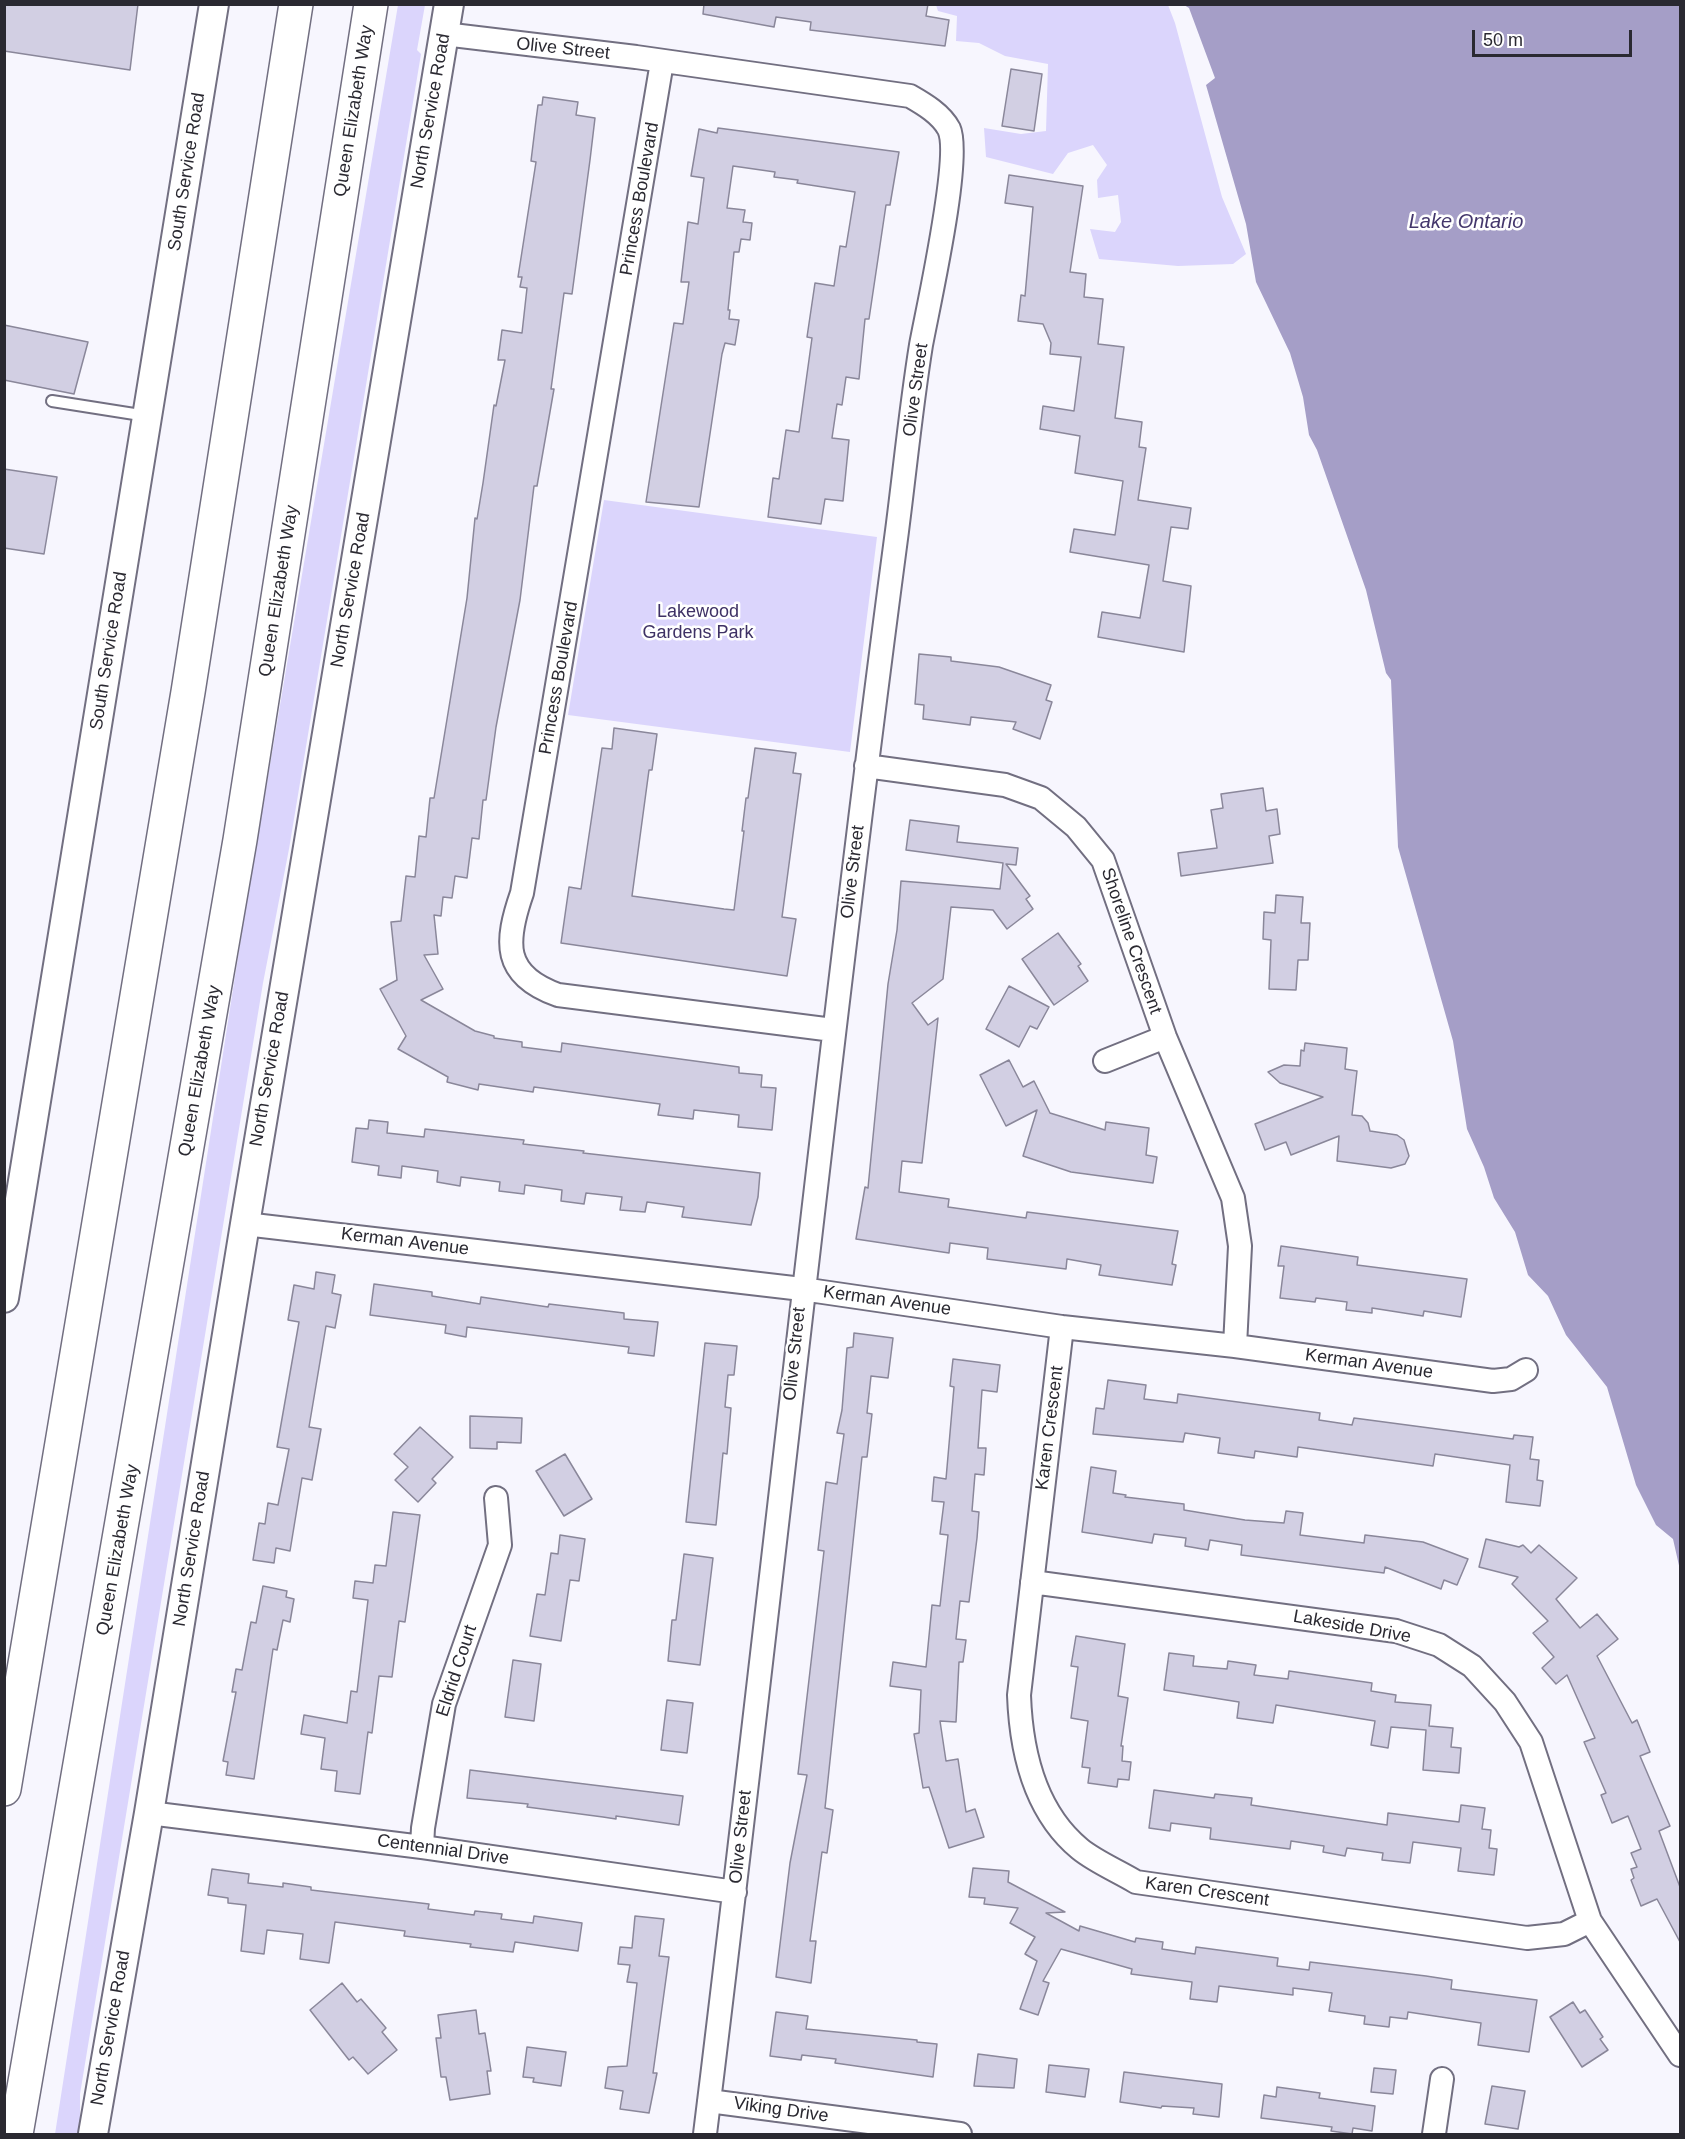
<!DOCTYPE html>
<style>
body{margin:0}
#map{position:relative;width:1685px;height:2139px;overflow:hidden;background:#f7f6fe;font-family:Helvetica,sans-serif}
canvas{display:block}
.frame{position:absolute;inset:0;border:6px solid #2a2931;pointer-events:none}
.scale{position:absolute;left:1472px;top:30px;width:160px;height:27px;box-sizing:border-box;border:3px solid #2a2931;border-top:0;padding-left:8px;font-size:18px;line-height:21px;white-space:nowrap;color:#2a2931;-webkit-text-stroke:4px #fff;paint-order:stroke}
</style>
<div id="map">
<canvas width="1685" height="2139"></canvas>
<div class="frame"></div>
<div class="scale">50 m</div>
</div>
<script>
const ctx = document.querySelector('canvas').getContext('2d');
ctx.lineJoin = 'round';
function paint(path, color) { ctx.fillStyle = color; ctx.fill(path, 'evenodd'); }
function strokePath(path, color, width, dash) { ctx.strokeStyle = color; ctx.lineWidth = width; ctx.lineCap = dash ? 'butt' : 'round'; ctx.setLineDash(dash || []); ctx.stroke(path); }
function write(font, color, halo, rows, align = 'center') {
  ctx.font = font + ' Helvetica,sans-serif'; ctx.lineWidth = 5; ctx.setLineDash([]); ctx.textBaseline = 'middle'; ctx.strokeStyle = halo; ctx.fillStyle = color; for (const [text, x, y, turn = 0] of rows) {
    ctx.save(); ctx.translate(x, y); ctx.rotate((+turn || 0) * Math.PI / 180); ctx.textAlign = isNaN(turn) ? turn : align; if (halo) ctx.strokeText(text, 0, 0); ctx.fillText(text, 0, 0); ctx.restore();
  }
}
paint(new Path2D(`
 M398 5H425L417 50 421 54 289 849 263 983 80 2094V2134H55L243 925Z
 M936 5H1168L1175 23 1222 197 1246 254 1233 264 1178 266 1099 259 1090 229 1115 232 1121 222 1118 195 1098 198 1097 180 1107 165 1093 145 1068 153 1053 174 986 157 984 128 1021 134 1046 131 1048 64 1005 56 979 43 956 41 957 16 938 11Z
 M604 500 877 537 850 752 568 715Z`), '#dbd5fc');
paint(new Path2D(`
 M1184 5H1680V1570L1673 1539 1656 1525 1636 1485 1607 1387 1566 1335 1548 1296 1528 1275 1515 1232 1494 1198 1484 1167 1467 1129 1453 1041 1398 847 1391 680 1386 673 1366 590 1317 450 1309 435 1303 397 1290 353 1256 282 1246 224 1206 85 1215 78 1189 8Z`), '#a59ec7');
const building = new Path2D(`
 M4 4H138L130 70 4 51Z
 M704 4H928L926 16 949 20 945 46 810 30 811 22 776 17 774 27 703 14Z
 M1011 69 1042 74 1034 131 1002 126Z
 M543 97 578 102 576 115 595 118 590 160 572 294 564 293 551 389H554L537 486H534L520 600 496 727 486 800H483L479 839 472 838 467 878 455 876 452 898 443 897 441 916 434 915 438 954 424 955 443 989 421 1000 475 1031 494 1036V1038L522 1042V1047L561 1052 562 1043 739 1067V1073L762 1075 761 1087 776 1088 772 1130 738 1127 739 1115 694 1110 693 1119 658 1115 660 1104 630 1100 534 1087 533 1092 479 1084 478 1090 447 1082 448 1077 398 1049 406 1036 380 989 397 980 391 922 401 921 406 876 415 877 419 836 426 837 430 798H434L467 598 475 518 477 519 483 483 494 405 496 406 505 360H498L502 330 522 333 527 288 520 287 522 277H518L536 162 531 161 536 120 538 105H542Z
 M718 128 899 152 890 205H886L869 319H865L859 379 846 377 842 405 837 404 832 438 849 440 843 501 825 499 821 524 768 517 773 478 779 479 786 430 799 432 812 338 807 337 815 283 834 286 840 246 846 247 855 192 797 183 798 180 774 177 775 172 733 166 727 208 745 210 743 222 752 223 750 240 741 239 739 252H734L728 310H730L729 319 739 320 735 345 725 343 722 354 699 507 646 502 674 323 683 324 689 282H681L688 222 698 224 704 178 691 176 699 129 717 133Z
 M1009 175 1083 186 1070 272 1086 274 1084 297 1103 299 1098 344 1124 347 1115 418 1142 422 1139 447 1146 448 1138 500 1191 508 1188 529 1171 527 1163 581 1191 586 1184 652 1098 637 1102 612 1140 618 1149 565 1070 552 1074 529 1115 535 1123 481 1075 473 1080 436 1040 429 1043 406 1074 411 1081 357 1050 354 1051 343 1043 324 1018 321 1021 295 1025 296 1033 207 1005 203Z
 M4 325 88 342 74 394 4 380Z
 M4 469 57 477 44 554 4 548Z
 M919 654 951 657V661L999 667 1051 685 1046 700 1052 702 1040 739 1013 729 1016 722 971 717 970 725 923 719 924 705 915 704Z
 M614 728 657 734 652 770H649L632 896 724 909 734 910 744 831H742L746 798H748L755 748 796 753 793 773 801 774 782 917 796 919 787 976 561 943 569 887 581 889 602 748 612 749Z
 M1263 788 1266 811 1277 809 1280 834 1269 836 1273 863 1181 876 1178 853 1217 848 1211 810 1223 808 1221 794Z
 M910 820 959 826 957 842 1018 848 1016 865 1006 864 1030 896 1026 899 1033 909 1007 929 993 910 951 907 943 979 912 1003 928 1025 938 1018 922 1163 902 1161 899 1192 949 1199 948 1207 1026 1218 1027 1212 1178 1231 1172 1264 1176 1265 1172 1285 1099 1275 1101 1265 1067 1259 1066 1269 987 1259 988 1248 950 1243 949 1253 856 1239 865 1187 868 1188 888 984 897 930 901 881 1000 889 1003 863 906 850Z
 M1276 895 1303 897 1301 923H1310L1308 960H1298L1296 990 1269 989 1271 940 1263 939 1264 912 1275 913Z
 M1058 933 1081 964 1078 966 1088 981 1054 1005 1022 959Z
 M1009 986 1049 1007 1037 1029 1030 1026 1019 1047 986 1029Z
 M1305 1043 1347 1048 1345 1069 1357 1071 1352 1115 1362 1116 1368 1123 1370 1131 1397 1135 1404 1140 1409 1156 1405 1164 1391 1168 1337 1161 1339 1136 1291 1155 1286 1142 1265 1150 1255 1124 1323 1097 1280 1083 1268 1072 1284 1065 1300 1066 1301 1050 1304 1051Z
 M1009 1060 1023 1087 1034 1081 1050 1113 1105 1130 1106 1122 1149 1128 1146 1155 1157 1157 1153 1183 1071 1172 1023 1156 1037 1110 1006 1126 980 1075Z
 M369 1120 388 1122 387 1133 424 1137 425 1129 524 1140 523 1144 584 1151 583 1153 760 1173 758 1197 751 1225 682 1217 684 1207 647 1202 645 1212 620 1210 622 1197 586 1193 584 1204 561 1201 562 1190 525 1185 524 1194 499 1191 500 1182 461 1177 460 1186 437 1182 438 1171 402 1166 401 1178 378 1175 379 1166 352 1162 356 1128 368 1129Z
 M1281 1246 1358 1257 1357 1265 1467 1279 1461 1317 1424 1311 1423 1316 1372 1308V1313L1346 1310 1347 1302 1316 1298 1315 1302 1280 1298 1284 1266H1278Z
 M316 1272 335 1275 332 1293 341 1295 335 1328 326 1326 309 1427 321 1429 312 1480 302 1478 290 1551 276 1548 274 1563 253 1560 259 1523 265 1524 268 1503 278 1505 289 1449 277 1447 299 1322 288 1320 294 1285 314 1289Z
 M374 1284 432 1292V1296L480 1304 481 1297 548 1307 549 1304 624 1313V1319L658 1322 654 1356 628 1353 629 1347 467 1327 466 1337 445 1333 446 1325 370 1315Z
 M854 1333 893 1338 888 1378 871 1376 867 1413 872 1414 867 1457H862L825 1808 833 1810 827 1853 822 1852 810 1941H816L811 1983 776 1977 790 1863 807 1775 798 1774 824 1551 818 1550 826 1482 837 1484 844 1434 837 1433 842 1410 847 1348 853 1347Z
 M705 1343 737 1346 734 1375H728L725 1407 731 1408 727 1454 723 1453 716 1525 686 1522Z
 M953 1359 1000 1365 997 1392 982 1390 978 1448H986L984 1475 975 1474 972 1511 979 1512 977 1538 969 1602 960 1601 956 1639 966 1640 963 1662H959L956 1722 940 1721 946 1761 958 1759 966 1812 975 1809 984 1837 949 1848 929 1787 923 1788 914 1734 919 1733 921 1690 890 1686 893 1662 926 1667 932 1605 940 1606 948 1535 940 1534 944 1502 932 1501 934 1477 946 1479 954 1387 950 1386Z
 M1108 1380 1146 1385 1144 1399 1177 1403 1178 1394 1320 1413 1319 1420 1352 1425 1354 1418 1513 1439 1514 1435 1533 1437 1530 1459 1539 1460 1537 1480 1543 1481 1540 1506 1506 1502 1510 1465 1435 1454 1433 1466 1298 1447 1297 1457 1255 1451 1254 1458 1218 1453 1220 1438 1185 1433 1183 1442 1093 1434 1096 1408 1104 1409Z
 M470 1416 522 1418 521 1443 497 1442V1449L470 1448Z
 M420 1427 453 1457 432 1479 436 1483 418 1502 395 1480 408 1467 394 1454Z
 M565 1454 592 1499 564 1516 536 1471Z
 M1091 1467 1116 1471 1113 1493 1126 1495 1125 1497 1184 1504V1510L1245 1520 1284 1523 1286 1511 1303 1513 1300 1535 1364 1543 1365 1535 1423 1542 1468 1559 1457 1585 1444 1580 1441 1589 1385 1567 1384 1573 1241 1555 1242 1545 1210 1540 1208 1550 1185 1546 1186 1538 1154 1534 1152 1543 1082 1532Z
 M393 1512 420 1515 405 1622 399 1621 392 1677 379 1676 372 1733 368 1732 360 1794 335 1791 337 1771 321 1769 325 1738 301 1734 304 1715 347 1723 351 1691 357 1692 368 1600 353 1598 355 1581 373 1583 375 1565 386 1566Z
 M560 1535 585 1539 579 1581 570 1580 561 1641 530 1636 537 1594 545 1595 551 1553 558 1554Z
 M1486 1539 1519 1547 1523 1545 1531 1553 1539 1545 1577 1578 1556 1599 1580 1628 1597 1614 1618 1639 1597 1656 1632 1723 1637 1720 1650 1752 1640 1756 1670 1826 1659 1831 1680 1887V1942L1657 1899 1641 1906 1631 1880 1634 1878 1631 1869 1637 1867 1631 1853 1641 1849 1628 1816 1612 1823 1601 1795 1606 1793 1584 1742 1595 1738 1567 1675 1556 1684 1542 1668 1554 1657 1533 1633 1548 1621 1512 1584 1518 1577 1479 1567Z
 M684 1554 713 1558 700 1665 668 1661 672 1620H676Z
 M263 1586 287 1591 286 1597 294 1599 290 1622 283 1620 277 1650 273 1649 254 1779 226 1775 228 1762 223 1761 236 1692H232L236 1669 242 1670 251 1622 256 1623Z
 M1076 1636 1125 1644 1118 1696 1128 1698 1121 1746H1123L1122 1761 1131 1762 1129 1780 1118 1779 1117 1787 1088 1783 1090 1768 1082 1767 1088 1721 1071 1718 1078 1667 1071 1666Z
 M1169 1653 1194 1656 1193 1666 1227 1669 1228 1661 1256 1665 1254 1675 1288 1679 1289 1671 1372 1683 1371 1691 1396 1695 1395 1702 1431 1705 1429 1726 1453 1728 1451 1747 1461 1748 1459 1773 1423 1770 1426 1730 1391 1727 1388 1748 1371 1745 1375 1721 1276 1705 1273 1723 1237 1718 1239 1702 1164 1690Z
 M513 1660 541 1664 534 1721 505 1717Z
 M667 1700 693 1703 687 1753 661 1750Z
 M470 1770 683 1796 679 1825 616 1816V1819L603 1817 527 1807 528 1804 467 1798Z
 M1154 1790 1214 1798 1215 1794 1252 1798 1251 1805 1387 1825 1388 1813 1459 1822 1461 1805 1485 1808 1482 1829 1491 1830 1489 1848 1497 1849 1494 1875 1458 1871 1461 1848 1413 1842 1410 1863 1382 1860 1383 1853 1347 1848 1345 1856 1323 1852 1324 1846 1291 1841 1290 1849 1210 1839 1211 1828 1171 1823 1170 1831 1149 1828Z
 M973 1868 1009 1871 1008 1882 1065 1912 1046 1913 1079 1931 1080 1926 1135 1942 1136 1938 1163 1942 1162 1949 1195 1954 1196 1947 1278 1958 1277 1966 1309 1970 1310 1962 1426 1976 1452 1980 1451 1989 1537 2000 1529 2052 1478 2045 1481 2023 1408 2012 1407 2019 1390 2017 1389 2027 1364 2024 1365 2016 1329 2011 1332 1993 1293 1988V1995L1219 1986 1217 2002 1190 1999 1192 1982 1131 1974 1132 1969 1061 1949 1043 1981 1049 1983 1038 2015 1020 2009 1037 1961 1025 1954 1035 1937 1010 1923 1018 1908 984 1904 985 1898 969 1897Z
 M212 1869 249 1874 248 1883 283 1887V1883L311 1887V1890L429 1904 428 1909 474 1915 475 1911 502 1914 501 1919 533 1923 534 1916 582 1923 578 1951 515 1942 513 1952 470 1947 471 1944 404 1936 405 1931 335 1922 329 1963 300 1959 303 1934 267 1930 264 1954 241 1951 246 1905 228 1903V1898L208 1895Z
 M635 1916 664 1919 659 1956 669 1957 653 2073H657L649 2113 620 2109 623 2091 605 2088 608 2067 627 2066 637 1983 627 1982 630 1965 618 1964 620 1947 632 1948Z
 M342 1983 357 2002 361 1999 386 2028 382 2032 397 2050 368 2074 353 2057 349 2060 310 2010Z
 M1573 2002 1580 2013 1585 2010 1603 2037 1600 2039 1608 2050 1582 2067 1550 2017Z
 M476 2010 479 2034 485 2033 491 2071H487L490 2094 450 2100 446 2077H441L436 2038H441L438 2015Z
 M776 2012 808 2016 806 2029 917 2040V2042L937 2044 933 2077 835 2063 836 2059 802 2055 801 2060 770 2056Z
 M527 2047 566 2052 561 2086 533 2082 534 2078 523 2077Z
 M978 2054 1017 2059 1014 2088 974 2086Z
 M1049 2065 1089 2069 1085 2097 1046 2092Z
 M1374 2068 1396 2070 1393 2094 1371 2092Z
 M1124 2072 1222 2084 1219 2117 1193 2114 1194 2108 1162 2106 1161 2108 1120 2102Z
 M1492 2086 1525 2091 1518 2129 1485 2124Z
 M1277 2087 1320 2093 1319 2098 1375 2106 1372 2131 1353 2128 1352 2134 1331 2131 1332 2127 1261 2118 1264 2095 1276 2097Z`);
paint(building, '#d2cfe3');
strokePath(building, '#8a879a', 1.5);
const service = new Path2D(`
 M52 401 147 416`);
const minor = new Path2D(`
 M444 34 636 57 910 96C924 104 941 114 949 129 962 157 928 307 921 345 911 407 905 469 897 531 826 1065 771 1600 705 2134
 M662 62 522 893C505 942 502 975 558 995L833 1030
 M866 766 1005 785 1041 798 1076 827 1103 860 1165 1037 1233 1198 1240 1246 1235 1346
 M1105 1061 1165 1037
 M245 1224 802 1289 1062 1327 1235 1346 1493 1381 1511 1379 1526 1370
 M1062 1327 1019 1695C1021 1751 1034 1811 1080 1849 1096 1862 1118 1871 1136 1882L1527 1938 1564 1934 1590 1921
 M1032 1582 1396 1631 1439 1645 1472 1666 1505 1702 1531 1742 1590 1921 1680 2055
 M149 1813 422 1847 735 1892
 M422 1847 423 1828 444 1704 500 1545 496 1498
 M709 2101 960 2134
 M1434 2134 1442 2079`);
const tertiary = new Path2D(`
 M4 1298 214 4
 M93 2134 149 1813 245 1224 449 4`);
const motorway = new Path2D(`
 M4 1789 188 692 296 4
 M16 2134 240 840 371 4`);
strokePath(service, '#726f81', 14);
strokePath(minor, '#726f81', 26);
strokePath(tertiary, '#726f81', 32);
strokePath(motorway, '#726f81', 36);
strokePath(service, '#fff', 10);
strokePath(minor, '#fff', 22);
strokePath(tertiary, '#fff', 28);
strokePath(motorway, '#fff', 33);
write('18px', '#2a2931', '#fff', [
 ["Olive Street",563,49,6],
 ["Queen Elizabeth Way",354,111,-81],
 ["North Service Road",431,111,-80],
 ["South Service Road",187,172,-81],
 ["Princess Boulevard",640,199,-80],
 ["Olive Street",916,390,-82],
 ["North Service Road",351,590,-80],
 ["Queen Elizabeth Way",279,591,-81],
 ["South Service Road",109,651,-81],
 ["Princess Boulevard",559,678,-80],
 ["Olive Street",853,872,-83],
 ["Shoreline Crescent",1131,941,71],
 ["North Service Road",270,1069,-80],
 ["Queen Elizabeth Way",200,1071,-80],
 ["Kerman Avenue",405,1242,7],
 ["Kerman Avenue",887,1301,8],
 ["Olive Street",795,1354,-84],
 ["Kerman Avenue",1369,1364,8],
 ["Karen Crescent",1050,1428,-83],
 ["North Service Road",192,1549,-81],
 ["Queen Elizabeth Way",118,1550,-80],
 ["Lakeside Drive",1352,1627,10],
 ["Eldrid Court",457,1671,-72],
 ["Olive Street",741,1837,-84],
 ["Centennial Drive",443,1850,8],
 ["Karen Crescent",1207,1892,8],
 ["North Service Road",111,2028,-80],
 ["Viking Drive",781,2110,8]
]);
write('18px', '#3e3165', '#fff', [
 ["Lakewood",698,612],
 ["Gardens Park",698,633]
]);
write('italic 20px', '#44376c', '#fff', [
 ["Lake Ontario",1466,222]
]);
</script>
